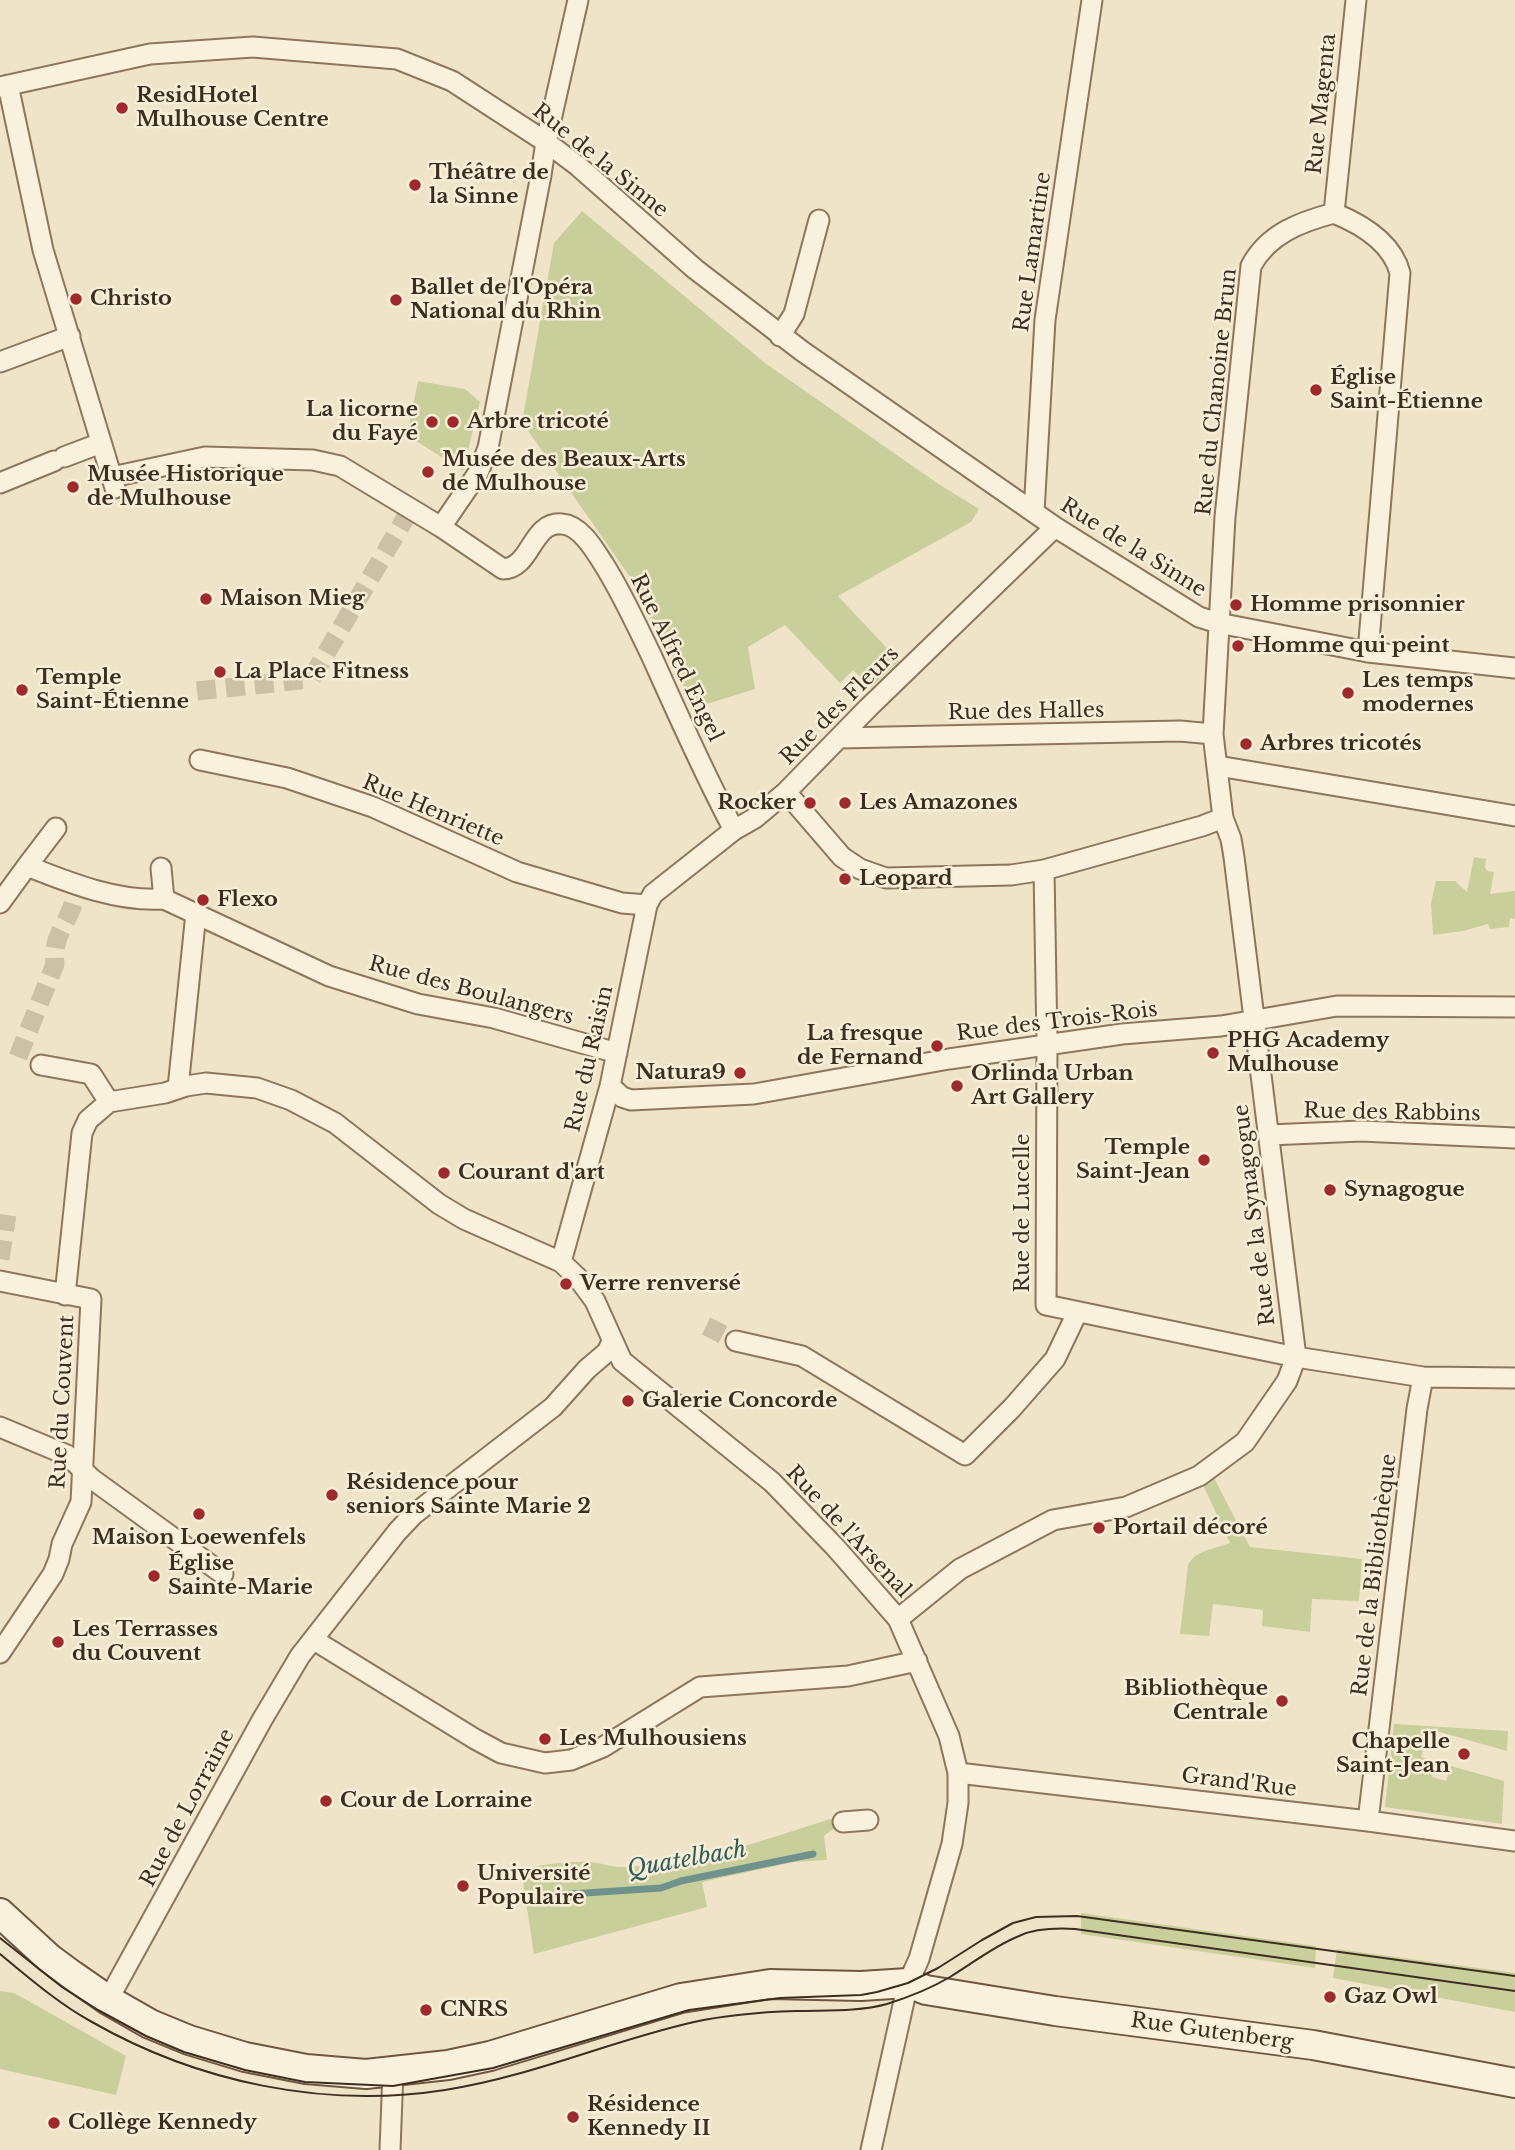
<!DOCTYPE html>
<meta charset="utf-8">
<style>
body{margin:0}
canvas{display:block;background:#f0e4c8}
</style>
<canvas width="1515" height="2150"></canvas>
<script>
const ctx = document.querySelector('canvas').getContext('2d');
ctx.lineJoin = 'round';
function paint(path, color) { ctx.fillStyle = color; ctx.fill(path, 'evenodd'); }
function strokePath(path, color, width, dash) { ctx.strokeStyle = color; ctx.lineWidth = width; ctx.lineCap = dash ? 'butt' : 'round'; ctx.setLineDash(dash || []); ctx.stroke(path); }
function write(font, color, halo, rows, align = 'center') {
  ctx.font = font + ' "Libre Baskerville",serif'; ctx.lineWidth = 5; ctx.setLineDash([]); ctx.textBaseline = 'middle'; ctx.strokeStyle = halo; ctx.fillStyle = color; for (const [text, x, y, turn = 0] of rows) {
    ctx.save(); ctx.translate(x, y); ctx.rotate((+turn || 0) * Math.PI / 180); ctx.textAlign = isNaN(turn) ? turn : align; if (halo) ctx.strokeText(text, 0, 0); ctx.fillText(text, 0, 0); ctx.restore();
  }
}
paint(new Path2D(`
 M582 211 765 363 937 483 979 509 971 522 838 596 899 661 871 687 853 670 840 683 785 625 748 647 755 689 694 708 632 580 522 422 554 243Z
 M418 381 465 389 480 402 463 471 407 435Z
 M1474 857 1486 859 1485 868 1488 871 1494 872 1490 894 1515 891V919L1510 918 1509 927 1490 929 1488 924 1463 931 1433 935 1431 903 1436 881H1455L1467 892Z
 M1214 1478 1250 1547 1362 1559 1359 1601 1312 1599 1310 1632 1262 1626 1263 1610 1213 1604 1209 1636 1180 1634 1188 1565C1195 1550 1215 1549 1230 1543L1203 1485Z
 M1394 1724 1508 1731 1507 1751 1429 1729 1421 1757 1436 1762 1432 1777 1446 1781 1451 1766 1504 1781 1502 1824 1385 1807Z
 M844 1817 843 1828 833 1829 824 1836 827 1860 794 1862 702 1882 707 1907 534 1954 521 1869C543 1865 567 1861 590 1862 602 1863 615 1868 627 1867 698 1864 764 1840 830 1819Z
 M1081 1913 1316 1946 1315 1968 1081 1934Z
 M1337 1949 1515 1973V2012L1333 1978Z
 M0 1991 14 1993 27 2000 126 2056 116 2095 0 2069Z`), '#c9cf9b');
strokePath(new Path2D(`
 M525 1897 661 1888 681 1881 813 1854`), '#6f938a', 7);
strokePath(new Path2D(`
 M197 691 311 679 406 517
 M18 1057 55 964C52 935 67 926 74 901
 M0 1259 7 1215
 M706 1326 736 1341`), '#ccc0a6', 19, [19, 10]);
const street = new Path2D(`
 M578 0 546 142 541 175 488 448 478 473 441 527 503 569C532 568 531 521 562 524 580 525 594 549 603 563 622 593 637 626 652 657 678 715 704 774 734 830
 M8 85 43 250 115 488
 M0 87 150 54 253 47 397 59 452 81 546 142 578 166 695 269 802 351 1055 527 1199 617 1218 623 1368 652 1515 668
 M1334 213C1361 224 1392 242 1400 273L1368 652
 M1334 213 1356 0
 M780 336 794 314 819 220
 M0 362 70 336
 M64 457 101 443
 M112 477 205 457 313 460 340 466 441 527
 M0 483 54 461
 M1034 512 1045 320 1092 0
 M839 738 1180 731 1213 734
 M200 760 287 778 373 807 517 872 622 903 647 905
 M1218 766 1515 816
 M786 792 842 857 860 869 886 878 1011 875 1044 870 1202 826 1223 818
 M27 866 56 828
 M161 868 164 899
 M1044 870 1047 1044 1046 1305 1296 1357 1423 1377 1515 1378
 M0 903 27 866C70 883 117 902 164 899L329 976 418 1004 494 1018 617 1053
 M41 1065 91 1074 109 1102
 M610 1086 622 1097 631 1100 754 1094 949 1059 1122 1034 1221 1026 1337 1006 1515 1007
 M178 1088 196 913
 M1269 1135 1361 1131 1515 1138
 M561 1262 610 1086 647 905 653 894 734 830 755 818 786 792 868 708 1055 527
 M0 1281 91 1299 81 1502 62 1544 59 1559 53 1574 0 1653
 M65 1295 82 1133 88 1120 109 1102 165 1093 186 1086 206 1083 257 1088 291 1100 335 1123 439 1204 464 1219 561 1262 578 1278 595 1301 622 1361 772 1482 836 1548 898 1619 949 1736 958 1773V1803L952 1844 919 1959 908 1983 871 2150
 M736 1341 802 1356 965 1455 1012 1408 1055 1359 1077 1313
 M0 1427 67 1455 92 1479 223 1574
 M898 1619 960 1569 1053 1520 1126 1507 1199 1476 1245 1442 1287 1381 1296 1357 1234 857 1231 839 1223 818 1213 734 1225 517 1251 266C1268 234 1300 222 1334 213
 M314 1640 475 1739 501 1753 545 1763 571 1760 603 1747 700 1687 848 1676 917 1661
 M958 1773 1368 1821 1515 1841
 M1368 1821 1417 1409 1423 1377
 M843 1822 868 1820
 M108 2000 262 1720 300 1656 397 1532 413 1515 553 1407 587 1369 607 1352 612 1342
 M390 2150 393 2071`);
const secondary = new Path2D(`
 M0 1913 49 1958 72 1975 108 2000 150 2024 189 2040 245 2057 306 2069 366 2074 448 2065 490 2056 681 1998 770 1984 861 1986 908 1983 926 1990 1055 2011 1313 2045 1515 2083`);
strokePath(street, '#8d765c', 23);
strokePath(secondary, '#6f573f', 32);
strokePath(street, '#faf1dc', 19);
strokePath(secondary, '#faf1dc', 28);
strokePath(new Path2D(`
 M0 1938 62 1987 98 2010 146 2036 184 2052 245 2070 305 2082 393 2086 493 2068 689 2010 780 1998 861 1995 877 1992 908 1983 938 1968 982 1940 1013 1923 1036 1917 1077 1916 1515 1976
 M0 1954C29 1978 59 2004 92 2022 197 2082 324 2109 445 2090 530 2077 610 2041 694 2022 726 2015 763 2012 796 2011 826 2010 858 2012 887 2004 909 1997 930 1989 950 1977 973 1963 994 1946 1019 1936 1036 1928 1057 1928 1075 1929L1515 1991`), '#3d2e20', 2);
for (const [x, y, r, color] of [
 [122,108,7,"#9e2a2b"],
 [415,185,7,"#9e2a2b"],
 [76,299,7,"#9e2a2b"],
 [396,300,7,"#9e2a2b"],
 [1316,390,7,"#9e2a2b"],
 [432,422,7,"#9e2a2b"],
 [453,422,7,"#9e2a2b"],
 [428,472,7,"#9e2a2b"],
 [73,487,7,"#9e2a2b"],
 [206,599,7,"#9e2a2b"],
 [1236,605,7,"#9e2a2b"],
 [1238,646,7,"#9e2a2b"],
 [220,672,7,"#9e2a2b"],
 [22,690,7,"#9e2a2b"],
 [1348,693,7,"#9e2a2b"],
 [1246,744,7,"#9e2a2b"],
 [810,803,7,"#9e2a2b"],
 [845,803,7,"#9e2a2b"],
 [845,879,7,"#9e2a2b"],
 [203,900,7,"#9e2a2b"],
 [937,1046,7,"#9e2a2b"],
 [1213,1053,7,"#9e2a2b"],
 [740,1073,7,"#9e2a2b"],
 [957,1086,7,"#9e2a2b"],
 [1204,1160,7,"#9e2a2b"],
 [444,1173,7,"#9e2a2b"],
 [1330,1190,7,"#9e2a2b"],
 [566,1284,7,"#9e2a2b"],
 [628,1401,7,"#9e2a2b"],
 [332,1495,7,"#9e2a2b"],
 [199,1514,7,"#9e2a2b"],
 [1099,1528,7,"#9e2a2b"],
 [154,1576,7,"#9e2a2b"],
 [58,1642,7,"#9e2a2b"],
 [1282,1701,7,"#9e2a2b"],
 [545,1739,7,"#9e2a2b"],
 [1464,1754,7,"#9e2a2b"],
 [326,1801,7,"#9e2a2b"],
 [463,1886,7,"#9e2a2b"],
 [1330,1997,7,"#9e2a2b"],
 [426,2010,7,"#9e2a2b"],
 [573,2117,7,"#9e2a2b"],
 [54,2123,7,"#9e2a2b"]
]) { const dot = new Path2D(); dot.arc(x, y, r, 0, 2 * Math.PI); ctx.fillStyle = color; ctx.fill(dot); strokePath(dot, '#f7eed8', 2.5); }
write('bold 21px', '#3d2e20', '#f7eed8', [
 ["ResidHotel",136,96],
 ["Mulhouse Centre",136,120],
 ["Théâtre de",429,173],
 ["la Sinne",429,197],
 ["Ballet de l'Opéra",410,288],
 ["National du Rhin",410,312],
 ["Christo",90,299],
 ["Église",1330,378],
 ["Saint-Étienne",1330,402],
 ["La licorne",418,410,"right"],
 ["du Fayé",418,434,"right"],
 ["Arbre tricoté",467,422],
 ["Musée des Beaux-Arts",442,460],
 ["de Mulhouse",442,484],
 ["Musée Historique",87,475],
 ["de Mulhouse",87,499],
 ["Maison Mieg",220,599],
 ["Homme prisonnier",1250,605],
 ["Homme qui peint",1252,646],
 ["La Place Fitness",234,672],
 ["Temple",36,678],
 ["Saint-Étienne",36,702],
 ["Les temps",1362,681],
 ["modernes",1362,705],
 ["Arbres tricotés",1260,744],
 ["Rocker",796,803,"right"],
 ["Les Amazones",859,803],
 ["Leopard",859,879],
 ["Flexo",217,900],
 ["La fresque",923,1034,"right"],
 ["de Fernand",923,1058,"right"],
 ["PHG Academy",1227,1041],
 ["Mulhouse",1227,1065],
 ["Natura9",726,1073,"right"],
 ["Orlinda Urban",971,1074],
 ["Art Gallery",971,1098],
 ["Temple",1190,1148,"right"],
 ["Saint-Jean",1190,1172,"right"],
 ["Courant d'art",458,1173],
 ["Synagogue",1344,1190],
 ["Verre renversé",580,1284],
 ["Galerie Concorde",642,1401],
 ["Résidence pour",346,1483],
 ["seniors Sainte Marie 2",346,1507],
 ["Portail décoré",1113,1528],
 ["Maison Loewenfels",199,1538,"center"],
 ["Église",168,1564],
 ["Sainte-Marie",168,1588],
 ["Les Terrasses",72,1630],
 ["du Couvent",72,1654],
 ["Bibliothèque",1268,1689,"right"],
 ["Centrale",1268,1713,"right"],
 ["Les Mulhousiens",559,1739],
 ["Chapelle",1450,1742,"right"],
 ["Saint-Jean",1450,1766,"right"],
 ["Cour de Lorraine",340,1801],
 ["Université",477,1874],
 ["Populaire",477,1898],
 ["Gaz Owl",1344,1997],
 ["CNRS",440,2010],
 ["Résidence",587,2105],
 ["Kennedy II",587,2129],
 ["Collège Kennedy",68,2123]
], 'left');
write('21px', '#3d2e20', '#f7eed8', [
 ["Rue Magenta",1322,104,-84],
 ["Rue de la Sinne",600,161,39],
 ["Rue Lamartine",1033,252,-82],
 ["Rue du Chanoine Brun",1217,392,-84],
 ["Rue de la Sinne",1133,548,32],
 ["Rue Alfred Engel",676,658,64],
 ["Rue des Fleurs",840,706,-45],
 ["Rue des Halles",1026,712,-1],
 ["Rue Henriette",433,811,23],
 ["Rue des Boulangers",471,991,15],
 ["Rue des Trois-Rois",1057,1022,-7],
 ["Rue du Raisin",590,1059,-77],
 ["Rue des Rabbins",1392,1113,1],
 ["Rue de Lucelle",1023,1213,-90],
 ["Rue de la Synagogue",1255,1215,-97],
 ["Rue du Couvent",63,1402,-87],
 ["Rue de l'Arsenal",848,1532,47],
 ["Rue de la Bibliothèque",1375,1575,-83],
 ["Grand'Rue",1239,1783,7],
 ["Rue de Lorraine",188,1808,-62],
 ["Rue Gutenberg",1212,2032,8]
]);
write('italic 23px', '#2f5d5a', '#f7eed8', [
 ["Quatelbach",687,1860,-10]
]);
</script>
